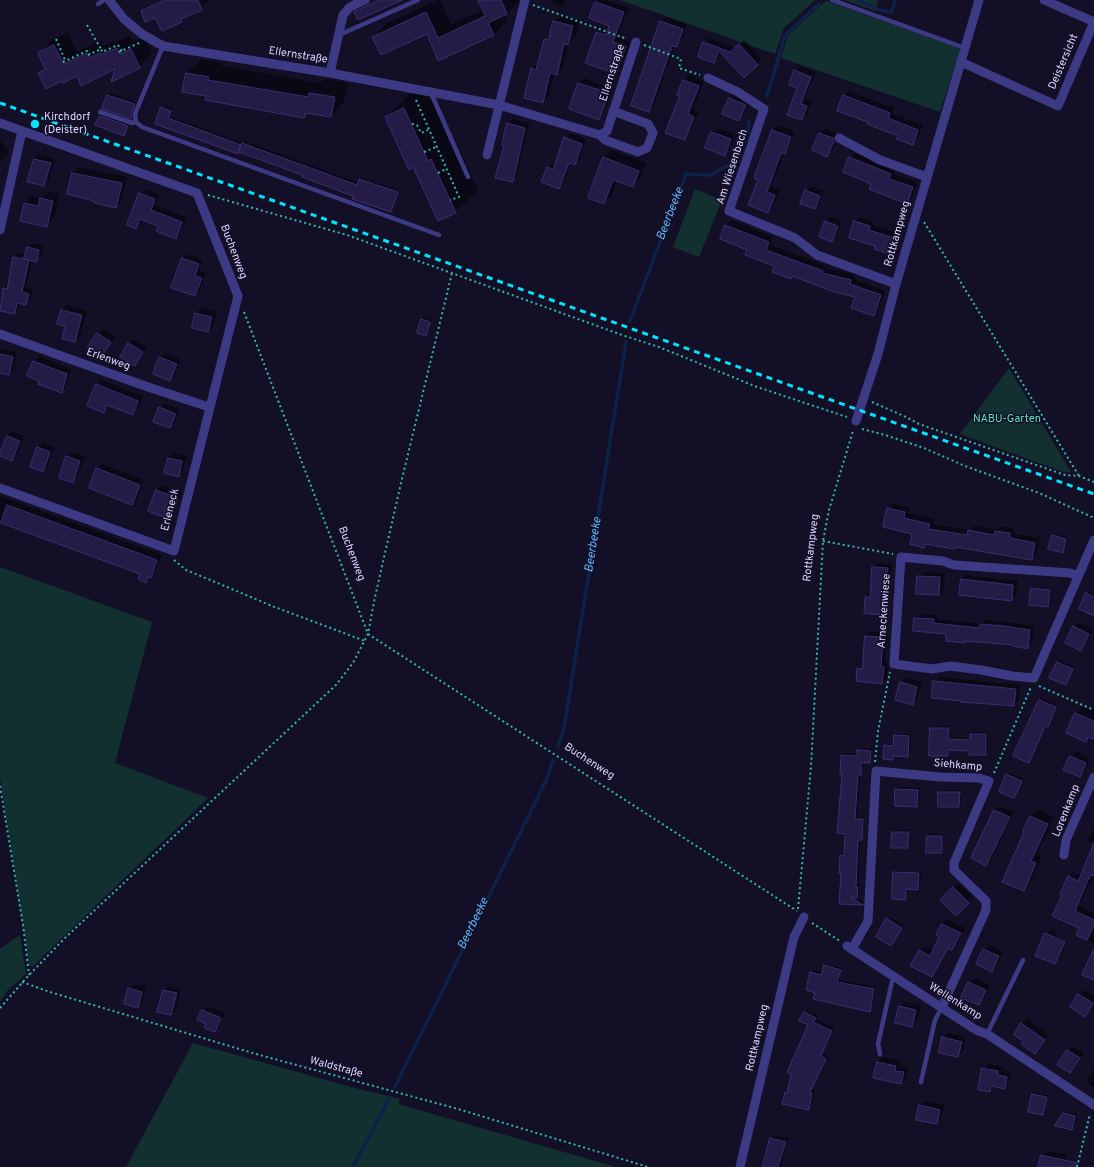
<!DOCTYPE html>
<meta charset="utf-8">
<style>
body{margin:0}
canvas{display:block;background:#130f26}
</style>
<canvas width="1094" height="1167"></canvas>
<script>
const ctx = document.querySelector('canvas').getContext('2d');
ctx.lineJoin = 'round';
function paint(path, color) { ctx.fillStyle = color; ctx.fill(path, 'evenodd'); }
function strokePath(path, color, width, dash) { ctx.strokeStyle = color; ctx.lineWidth = width; ctx.lineCap = dash ? 'butt' : 'round'; ctx.setLineDash(dash || []); ctx.stroke(path); }
function write(font, color, halo, rows, align = 'center') {
  ctx.font = font + ' Overpass,sans-serif'; ctx.lineWidth = 3; ctx.setLineDash([]); ctx.textBaseline = 'middle'; ctx.strokeStyle = halo; ctx.fillStyle = color; for (const [text, x, y, turn = 0] of rows) {
    ctx.save(); ctx.translate(x, y); ctx.rotate((+turn || 0) * Math.PI / 180); ctx.textAlign = isNaN(turn) ? turn : align; if (halo) ctx.strokeText(text, 0, 0); ctx.fillText(text, 0, 0); ctx.restore();
  }
}
paint(new Path2D(`
 M620 0H815L784 28 775 54Z
 M845 0H878L875 11Z
 M826 1 957 47 960 50 940 112 781 58 788 35Z
 M695 189 722 200 699 257 673 247Z
 M1009 368 1071 472H1063L960 434Z
 M0 567 152 622 115 763 208 798 33 966H29L0 778Z
 M20 935 26 974 7 991 0 1002V949Z
 M193 1043 351 1087 400 1099 398 1104 616 1167H126Z`), '#12302f');
paint(new Path2D(`
 M162 0H212L204 3 205 6 203 8 199 1 197 2 201 9H202L185 17 182 21 156 16 142 11 146 8Z
 M438 0H440L451 25 483 10 479 0H520L507 14 504 15 507 21 493 35 439 59 427 33 373 37 387 23Z
 M549 0H567L562 6Z
 M599 0H607L629 8 617 37 630 42 621 68 616 73 597 33 602 28 609 30 610 25 596 3Z
 M561 15 580 20 575 37 569 43 563 67 556 74 554 73 549 95 542 102 532 68 539 62 545 40 551 34 554 22Z
 M666 17 687 24 681 41 677 46 675 45 654 106 649 111 661 22Z
 M68 32 77 52 100 41 103 46 113 41 114 43 130 35 133 42 144 36 152 53 139 67H117L77 75 63 80 39 73 45 67 39 53 52 40Z
 M709 38 736 48 744 40 762 59 744 76 721 52 719 57 714 62 704 43Z
 M201 59 222 63V66L320 83 324 79 348 83 344 102 331 116 309 112 304 116 184 91 187 73Z
 M800 66 816 72 805 99 812 101 807 114 802 119 795 71Z
 M689 75 704 81 693 110 699 112 689 134 685 139 681 95 679 94 684 80Z
 M584 78 613 89 604 114 599 119 570 109 579 83Z
 M427 86 451 139 454 137 478 190 455 212 414 166 386 117 409 95Z
 M848 91 894 108 892 114 923 125 917 139 912 144 899 135 870 121 843 96Z
 M110 93 136 102 133 115 131 117 107 96Z
 M735 93 751 100 744 115 739 120 723 114 730 98Z
 M164 105 172 108 169 116 243 143 245 141 359 183 362 178 399 190 393 209 391 211 304 175 240 151 237 153 156 123 162 108Z
 M103 114 130 124 126 133 124 135 100 116Z
 M513 119 529 123 517 176 512 181 505 145 508 124Z
 M778 125 795 132 789 148 784 153 771 187 779 190 773 207 768 212 759 179 755 178 773 130Z
 M717 128 735 134 729 150 724 154 712 133Z
 M825 129 838 134V136L832 151 827 155 820 133Z
 M570 133 586 139 579 159 574 164 571 162 564 183 559 188 547 168 552 163 556 164 565 138ZM549 167 558 170 549 169Z
 M0 140 9 153 0 161Z
 M611 150 646 163 641 178 633 186 617 180 612 195 604 203 603 158Z
 M854 153 895 169 894 174 917 182 912 198 907 202 849 158Z
 M39 154 55 159 49 180 44 185 34 159Z
 M79 167 127 177 122 201 116 207 95 200 73 173Z
 M811 186 824 191 819 203 814 208 806 191Z
 M145 189 159 194 155 205 186 217 180 233 176 238 159 225 143 219 141 223 136 228 140 194Z
 M49 191 60 193 54 218 47 226 25 203 32 196 42 198Z
 M830 217 842 221 836 236 832 241 826 222Z
 M859 217 874 222 873 225 901 234 897 249 892 254 877 245 855 222Z
 M731 220 773 237 770 245 827 266V268L855 275 854 279 885 291 878 310 873 315 856 297 793 275 791 278 775 266 749 249 721 238 726 225Z
 M32 243 43 245 41 256 36 261 32 260 26 288 33 289 31 299 26 304 20 303 19 308 15 313 0 310 4 289 9 285 14 258 19 253 26 254 27 248Z
 M187 254 203 260 199 271 206 273 200 290 195 295 183 259Z
 M66 305 87 311 80 336 75 341 67 325 62 310Z
 M201 308 217 312 213 326 208 331 196 313Z
 M424 317 431 320 428 332 425 334 422 320Z
 M103 329 115 337 102 355 98 334Z
 M133 339 147 347 139 359 134 364 129 344Z
 M0 349 17 352 14 369 9 374 0 372Z
 M165 353 181 359 175 375 170 380 160 358Z
 M39 356 71 369 66 387 62 392 40 380 28 376 34 361Z
 M101 380 143 396 137 409 132 414 109 405 104 412 96 385Z
 M164 403 180 409 175 422 170 427 159 408Z
 M12 431 24 436 17 455 12 460 7 436Z
 M43 443 54 447 47 466 43 470 38 448Z
 M72 452 85 456 77 477 72 482 60 477 67 456Z
 M174 453 187 456 183 471 178 476 165 473 169 458Z
 M102 464 144 480 137 499 132 504 97 469Z
 M162 485 182 493 179 502 174 506 170 505 168 511 163 516 149 511 157 490Z
 M0 496 162 555 155 572 146 581 141 573 0 522Z
 M893 504 909 508 908 513 934 519 933 524 970 530 974 526 997 530 1001 526 1015 529 1014 534 1040 538 1037 554 1032 559 956 546 927 543 924 546 913 533 888 509Z
 M1055 534 1068 537 1064 550 1062 552 1052 536Z
 M878 563 892 564 887 609 882 614 866 597 871 592 873 568Z
 M923 572 945 573 944 589 939 594 918 576Z
 M966 575 1018 581 1016 595 1011 600 962 579Z
 M1034 586 1051 589 1050 604 1047 606 1032 588Z
 M1089 592 1094 594V613L1087 594Z
 M919 614 937 615V619L982 624 985 620 1008 622 1034 626 1032 643 1027 648 1014 644 967 640 965 642 915 618Z
 M1079 622 1093 629 1085 644 1081 649 1074 627Z
 M871 631 888 633 885 662H888L887 678 882 682 858 669 863 664 866 636Z
 M1060 660 1074 667 1065 684 1057 662Z
 M939 677 1020 685 1019 700 1014 705 934 682Z
 M906 678 922 682 917 699 912 704 901 682Z
 M1042 698 1058 705 1050 723 1047 726 1046 725 1030 760 1040 700Z
 M1083 706 1094 710V736L1090 737 1086 741 1068 733 1076 713Z
 M933 726H950V737L971 738V734L973 732H988V752L986 754 971 750 950 749V753L948 755 931 728Z
 M897 734H911L910 754 908 756 895 755 892 759 885 746 887 744H894V736Z
 M861 748 872 749V759L870 761H863L862 772 860 774 857 817H864L863 837 860 839 858 885H860L859 894 856 897 864 902 862 904 840 903 842 872 841 856 843 854H846L847 833 842 756 844 753 858 754V751Z
 M1076 751 1090 758 1085 771 1080 776 1065 769 1071 756Z
 M1009 773 1023 778 1014 797 1007 775Z
 M899 787 920 788 919 804 917 806 896 790Z
 M941 790H961V804L959 806 939 792Z
 M999 806 1014 812 991 860 986 865 994 810Z
 M1038 810 1054 817 1037 854 1042 856 1030 883 1024 890 1031 817Z
 M1094 827V843L1088 841Z
 M895 830H910V845L908 847 893 832Z
 M930 834H943V850L941 852H927L928 836Z
 M1094 845V875L1079 906 1094 913V943L1077 935 1080 927 1063 895 1069 877 1073 872 1082 875Z
 M896 871 921 872 920 887 918 889 908 888 907 897 905 899 894 873Z
 M959 883 973 897 956 914 942 900Z
 M889 917 904 925 891 945 877 937Z
 M947 919 965 928 957 944 952 949 949 948 936 971 931 976 912 965 920 950 925 946 934 950 940 937 937 935 942 924Z
 M1051 929 1057 931 1055 936 1067 942 1060 958 1055 963 1036 955 1046 933Z
 M989 945 1003 952 997 966 992 970 984 950Z
 M827 964 842 968 839 980 876 987 871 1009 869 1011 817 992 811 973 813 970 823 973 825 966Z
 M974 978 990 985 983 999 978 1004 963 997 969 982Z
 M134 984 146 987 142 1002 137 1007 129 989Z
 M169 986 181 989 176 1009 171 1014 164 990Z
 M1084 990 1094 996V1003L1085 1015 1079 995Z
 M905 1002 921 1006 917 1021 912 1026 900 1007Z
 M207 1006 225 1013 219 1026 215 1031 207 1023 203 1011Z
 M807 1010 818 1015 816 1019 835 1028 823 1053 828 1056 812 1089 815 1090 811 1106 808 1109 785 1093 788 1090 809 1025 804 1013Z
 M1027 1019 1049 1035 1035 1052 1025 1041 1022 1024Z
 M948 1033 966 1037 963 1051 958 1056 943 1038Z
 M1073 1046 1084 1053 1075 1067 1070 1072 1068 1051Z
 M882 1057 901 1061 900 1066 908 1068 906 1078 901 1083 877 1062Z
 M988 1064 1003 1067 1002 1070 1011 1072 1009 1083 1004 1088 994 1086 990 1091 983 1069Z
 M1094 1070V1087L1086 1082Z
 M1035 1092 1048 1095 1044 1112 1042 1114 1033 1094Z
 M925 1101 944 1105 941 1118 936 1123 920 1106Z
 M1067 1112 1077 1114 1074 1126 1072 1129 1064 1114Z
 M775 1135 789 1138 781 1167H764L771 1139Z
 M1047 1151 1067 1155 1065 1167H1040L1042 1156Z`), '#0007');
strokePath(new Path2D(`
 M857 0 882 11 892 12 895 0
 M767 96 785 35 819 4
 M748 132 749 121
 M630 321 686 174 711 175 735 161 742 145
 M558 747 564 728 626 342
 M395 1087 547 778 553 760
 M353 1167 390 1097`), '#0c2248', 3.5);
const building = new Path2D(`
 M165 0H198L202 10 181 19 182 22 162 31 155 18 145 22 141 11Z
 M380 0H402L358 20 354 12Z
 M478 0H501L507 14 488 23 494 35 438 61 427 34 381 55 372 37 426 12 438 38 485 16Z
 M595 2 624 12 613 42 626 46 616 74 585 63 596 32 606 35 609 26 589 18Z
 M553 21 573 26 568 45 564 44 557 75 550 73 543 103 524 98 531 68 536 70 544 39 548 40Z
 M660 21 683 29 677 47 672 46 649 112 631 106Z
 M703 42 730 52 739 44 758 65 744 78 719 51 714 63 698 57Z
 M54 45 64 64 87 53 89 58 100 53V55L117 48 120 54 131 49 140 68 111 82 115 69 81 86 77 76 63 83 62 81 46 89 38 73 45 69 38 53Z
 M794 70 811 77 801 104 807 106 802 120 787 115 797 88 789 85Z
 M186 73 209 77 208 80 308 97 309 93 335 97 331 117 306 113 304 118 205 100 206 96 182 92Z
 M683 80 699 86 688 114 694 117 685 140 665 133 680 95H677Z
 M578 83 609 93 599 120 569 109Z
 M107 95 135 104 132 113 131 119 102 109Z
 M843 95 890 113 888 118 918 130 913 145 896 139 898 136 867 124 868 122 837 111Z
 M729 98 746 105 739 121 722 114Z
 M161 107 171 111 168 118 241 145 238 154 155 124Z
 M404 108 428 161 431 159 456 213 438 221 413 167 409 170 385 117Z
 M100 116 128 126 124 136 95 125Z
 M507 123 525 128 513 182 495 178 504 146 502 145Z
 M772 130 791 137 785 154 781 153 767 192 775 195 768 213 748 205 758 180 754 178Z
 M711 132 731 139 725 156 705 148Z
 M819 133 833 138 834 141 827 157 812 150Z
 M564 137 582 144 575 165 569 163 559 189 541 182 547 167 553 169Z
 M242 143 357 185 359 179 398 192 391 212 352 199 353 196 302 177V175L239 152Z
 M603 157 639 171 633 187 613 180 604 204 588 198Z
 M849 157 891 174 889 179 913 187 907 204 869 189 871 184 843 172Z
 M34 159 51 163 44 186 27 182Z
 M72 173 122 183 116 208 94 203V201L67 194Z
 M805 190 820 196 815 209 800 204Z
 M139 193 155 199 151 210 182 222 176 239 156 231 158 226 140 219 136 229 127 225Z
 M40 198 53 201 47 227 20 221 24 203 38 206Z
 M825 221 838 226 832 242 819 237Z
 M854 221 870 226 869 230 897 239 892 255 874 249 875 246 849 238Z
 M725 225 769 242 766 250 823 271 822 273 851 280 850 284 881 295 874 316 851 308 855 297 834 292 792 276 791 279 772 272 774 266 745 255 747 250 720 239Z
 M27 247 39 250 37 262 24 259Z
 M13 257 29 260 22 292 29 294 26 305 17 303 15 314 0 311 3 288 7 289Z
 M182 258 199 264 195 276 202 278 195 296 171 288Z
 M61 310 82 315 75 342 62 339 65 326 57 324Z
 M195 313 212 317 208 332 192 328Z
 M421 319 430 322 426 336 417 333Z
 M97 333 111 342 102 356 88 347Z
 M128 343 143 352 135 366 120 357Z
 M0 354 13 357 9 375 0 373Z
 M159 357 177 364 170 381 153 374Z
 M33 361 67 374 62 393 38 384 39 381 27 376Z
 M96 384 138 401 133 415 107 405 104 413 87 406Z
 M159 407 176 414 170 428 153 422Z
 M7 436 20 441 12 461 0 456V453Z
 M37 447 50 452 43 472 30 467Z
 M66 456 80 461 73 483 59 478Z
 M168 458 182 461 179 477 164 473Z
 M96 468 140 485 132 505 89 488Z
 M156 490 178 498 174 508 168 505 163 517 148 511Z
 M7 505 157 560 151 578 148 577 146 583 138 579 140 574 1 523Z
 M887 508 905 512 904 518 930 524 928 529 967 535 968 530 994 535 995 531 1010 533V538L1035 543 1032 560 955 547 954 549 925 544 924 548 910 544 912 534 883 527Z
 M1052 535 1066 539 1063 553 1048 549Z
 M872 567 888 568 882 615 864 613 865 597H870Z
 M917 576 940 577 939 595 916 594Z
 M961 579 1013 585 1012 601 959 595Z
 M1031 588 1050 590 1048 607 1029 605Z
 M1086 593 1094 597V616L1079 609Z
 M914 618 934 619 933 623 980 628V624L1003 626 1030 630 1028 649 1013 646V645L965 641V643L946 641V634L913 631Z
 M1073 626 1089 634 1081 651 1065 643Z
 M865 636 883 637 881 666 884 667 882 684 856 681 857 668 862 669Z
 M1057 662 1073 669 1066 685 1049 678Z
 M933 681 1016 689 1014 706 961 702V701L932 698Z
 M900 682 917 687 913 705 895 700Z
 M1039 700 1056 707 1048 727 1045 726 1029 763 1013 756Z
 M1075 713 1094 721V739L1088 737 1086 742 1066 733Z
 M930 728H949L948 739 970 740V734H986V755H969V751L948 750V756H929Z
 M894 735 909 736 908 757 893 756V760L883 759 884 745 893 746Z
 M857 750 871 751 870 763 861 762V775H858L855 819H863L862 840H858L856 887H858L857 898 851 897 863 905 839 904 841 873H839L840 855 844 856 845 834 837 833 842 774H840L841 755 857 756Z
 M1070 756 1086 763 1080 777 1063 770Z
 M1006 774 1022 781 1014 798 999 792Z
 M895 789 918 790 917 807 895 806Z
 M938 792H960L959 807H938Z
 M994 810 1010 817 986 866 971 858Z
 M1030 816 1048 824 1031 861 1036 863 1024 891 1002 882 1024 832 1023 831Z
 M892 832H909L908 848H891Z
 M927 836H942V853H926Z
 M1094 843V876L1091 875 1088 880 1075 911 1094 920V925L1087 940 1076 935 1079 928 1052 916 1062 895 1060 894 1068 876 1078 881Z
 M893 872 919 873 918 890 906 889V900L892 899Z
 M953 887 969 903 956 916 940 900Z
 M886 918 902 928 891 946 876 937Z
 M942 924 961 933 952 950 948 948 932 977 910 966 919 950 930 956 939 937 936 935Z
 M1045 933 1065 942 1055 964 1035 956Z
 M983 949 999 956 992 972 976 964Z
 M1094 949V980L1082 975Z
 M824 965 841 970 837 982 874 989 870 1012 813 999 815 993 806 990 810 972 821 975Z
 M968 982 986 990 979 1005 961 998Z
 M128 988 142 992 138 1008 124 1004Z
 M163 990 177 993 171 1015 157 1012Z
 M1078 994 1093 1003 1085 1017 1070 1007Z
 M899 1006 916 1010 912 1027 895 1023Z
 M202 1010 221 1018 215 1032 204 1028 206 1024 197 1020Z
 M804 1012 816 1018 813 1022 832 1031 821 1056 826 1059 810 1092 812 1093 809 1110 782 1104 785 1092 787 1093 791 1074 787 1072 808 1025 799 1021Z
 M1021 1023 1045 1040 1035 1054 1021 1044 1023 1041 1014 1035Z
 M942 1037 962 1042 958 1057 939 1053Z
 M1067 1050 1080 1058 1070 1073 1057 1065Z
 M877 1062 896 1066 895 1071 904 1072 901 1084 873 1078Z
 M982 1068 998 1071V1075L1007 1077 1005 1089 991 1086 990 1092 978 1090Z
 M1032 1094 1047 1097 1043 1115 1028 1112Z
 M919 1105 940 1110 937 1124 916 1120Z
 M1063 1113 1075 1116 1072 1130 1055 1126Z
 M770 1138 786 1142 778 1167H763Z
 M1041 1155 1077 1163 1076 1167H1038Z`);
paint(building, '#241b47');
strokePath(building, '#3b2d73', 1);
strokePath(new Path2D(`
 M533 5 627 39
 M87 25 101 49
 M56 39 65 60
 M644 45 681 59 679 68 700 75
 M119 52 139 43
 M88 55 101 49 102 52 118 45 122 51
 M63 62 87 51 90 54
 M416 100 459 197 450 200
 M412 124 417 125 421 133 428 130
 M424 152 436 147
 M438 173 446 169
 M208 195 347 235 622 335 659 347 757 387 847 417
 M924 222 1079 476
 M244 312 368 634 797 911
 M872 402 906 417 919 424 1065 475 1079 476 1094 482
 M862 429 885 435 924 448 965 466 1039 493 1092 517 1094 520
 M823 541 893 554
 M174 560 186 570 208 579 272 606 365 641
 M1039 686 1094 710
 M875 762 878 731 890 672
 M994 773 1031 687
 M0 786 23 925 29 975
 M798 909 811 767 823 541 829 510 853 431
 M812 923 840 941
 M22 982 50 992 256 1054 458 1109 648 1167
 M0 1008 29 975 66 937 336 685 353 663 368 634 375 597 401 483 452 273
 M1077 1167 1090 1114`), '#2fb8b0', 2, [2, 3]);
strokePath(new Path2D(`
 M832 0 965 48
 M98 4 104 0
 M339 35 418 0
 M163 46 135 114 136 122 142 127 439 235
 M431 93 468 177
 M100 112 132 123 136 122
 M987 1034 1023 960
 M880 1054 878 1044 893 977
 M921 1082 935 1020 942 1007`), '#3d3a85', 4.5);
strokePath(new Path2D(`
 M109 0 124 19 142 34 163 46 330 73 499 105 600 135 607 131 636 42
 M961 62 1058 106 1094 22 1044 0
 M330 73 343 15 350 7 365 0
 M708 78 738 92 764 109 729 211 795 238 817 255 896 284
 M0 123 197 193 238 296 174 551 0 488
 M600 135 605 140 638 152 647 148 653 133 648 124 613 111
 M839 138 880 160 927 177
 M487 155 525 0
 M0 230 22 131
 M0 334 148 387 209 407
 M856 421 878 354 896 284 979 0
 M1078 576 1070 573 954 565 943 561 901 557 894 664 932 669 950 666 981 670 1012 676 1034 678 1094 540
 M1064 855 1066 840 1094 777
 M847 946 976 1030 987 1034 1094 1105
 M852 949 868 921 876 771 940 777 979 778 989 781 954 863V870L986 901V910L942 1007
 M740 1167 794 937 804 917`), '#3d3a85', 9);
strokePath(new Path2D(`
 M0 103 1094 494`), '#00e5ff', 3, [6, 5]);
for (const [x, y, r, color] of [
 [35,124,5,"#00e5ff"]
]) { const dot = new Path2D(); dot.arc(x, y, r, 0, 2 * Math.PI); ctx.fillStyle = color; ctx.fill(dot); strokePath(dot, '#130f26', 1.5); }
write('11px', '#d9d4ff', '#130f26', [
 ["Ellernstraße",298,56,9],
 ["Deistersicht",1064,62,-67],
 ["Ellernstraße",613,73,-72],
 ["Am Wiesenbach",733,167,-72],
 ["Rottkampweg",898,234,-74],
 ["Buchenweg",233,252,69],
 ["Erlenweg",108,360,20],
 ["Erleneck",171,510,-76],
 ["Rottkampweg",812,548,-83],
 ["Buchenweg",351,554,69],
 ["Arneckenwiese",885,611,-86],
 ["Buchenweg",589,762,33],
 ["Siehkamp",958,766,5],
 ["Lorenkamp",1067,811,-68],
 ["Wellenkamp",955,1002,32],
 ["Rottkampweg",758,1038,-77],
 ["Waldstraße",336,1068,15]
]);
write('11px', '#d9d4ff', '#130f26', [
 ["Kirchdorf",44,118],
 ["(Deister)",44,131]
], 'left');
write('11px', '#5fe0c0', '#130f26', [
 ["NABU-Garten",1007,420]
]);
write('italic 12px', '#62b6ff', '#130f26', [
 ["Beerbeeke",671,214,-69],
 ["Beerbeeke",594,545,-81],
 ["Beerbeeke",474,924,-64]
]);
</script>
